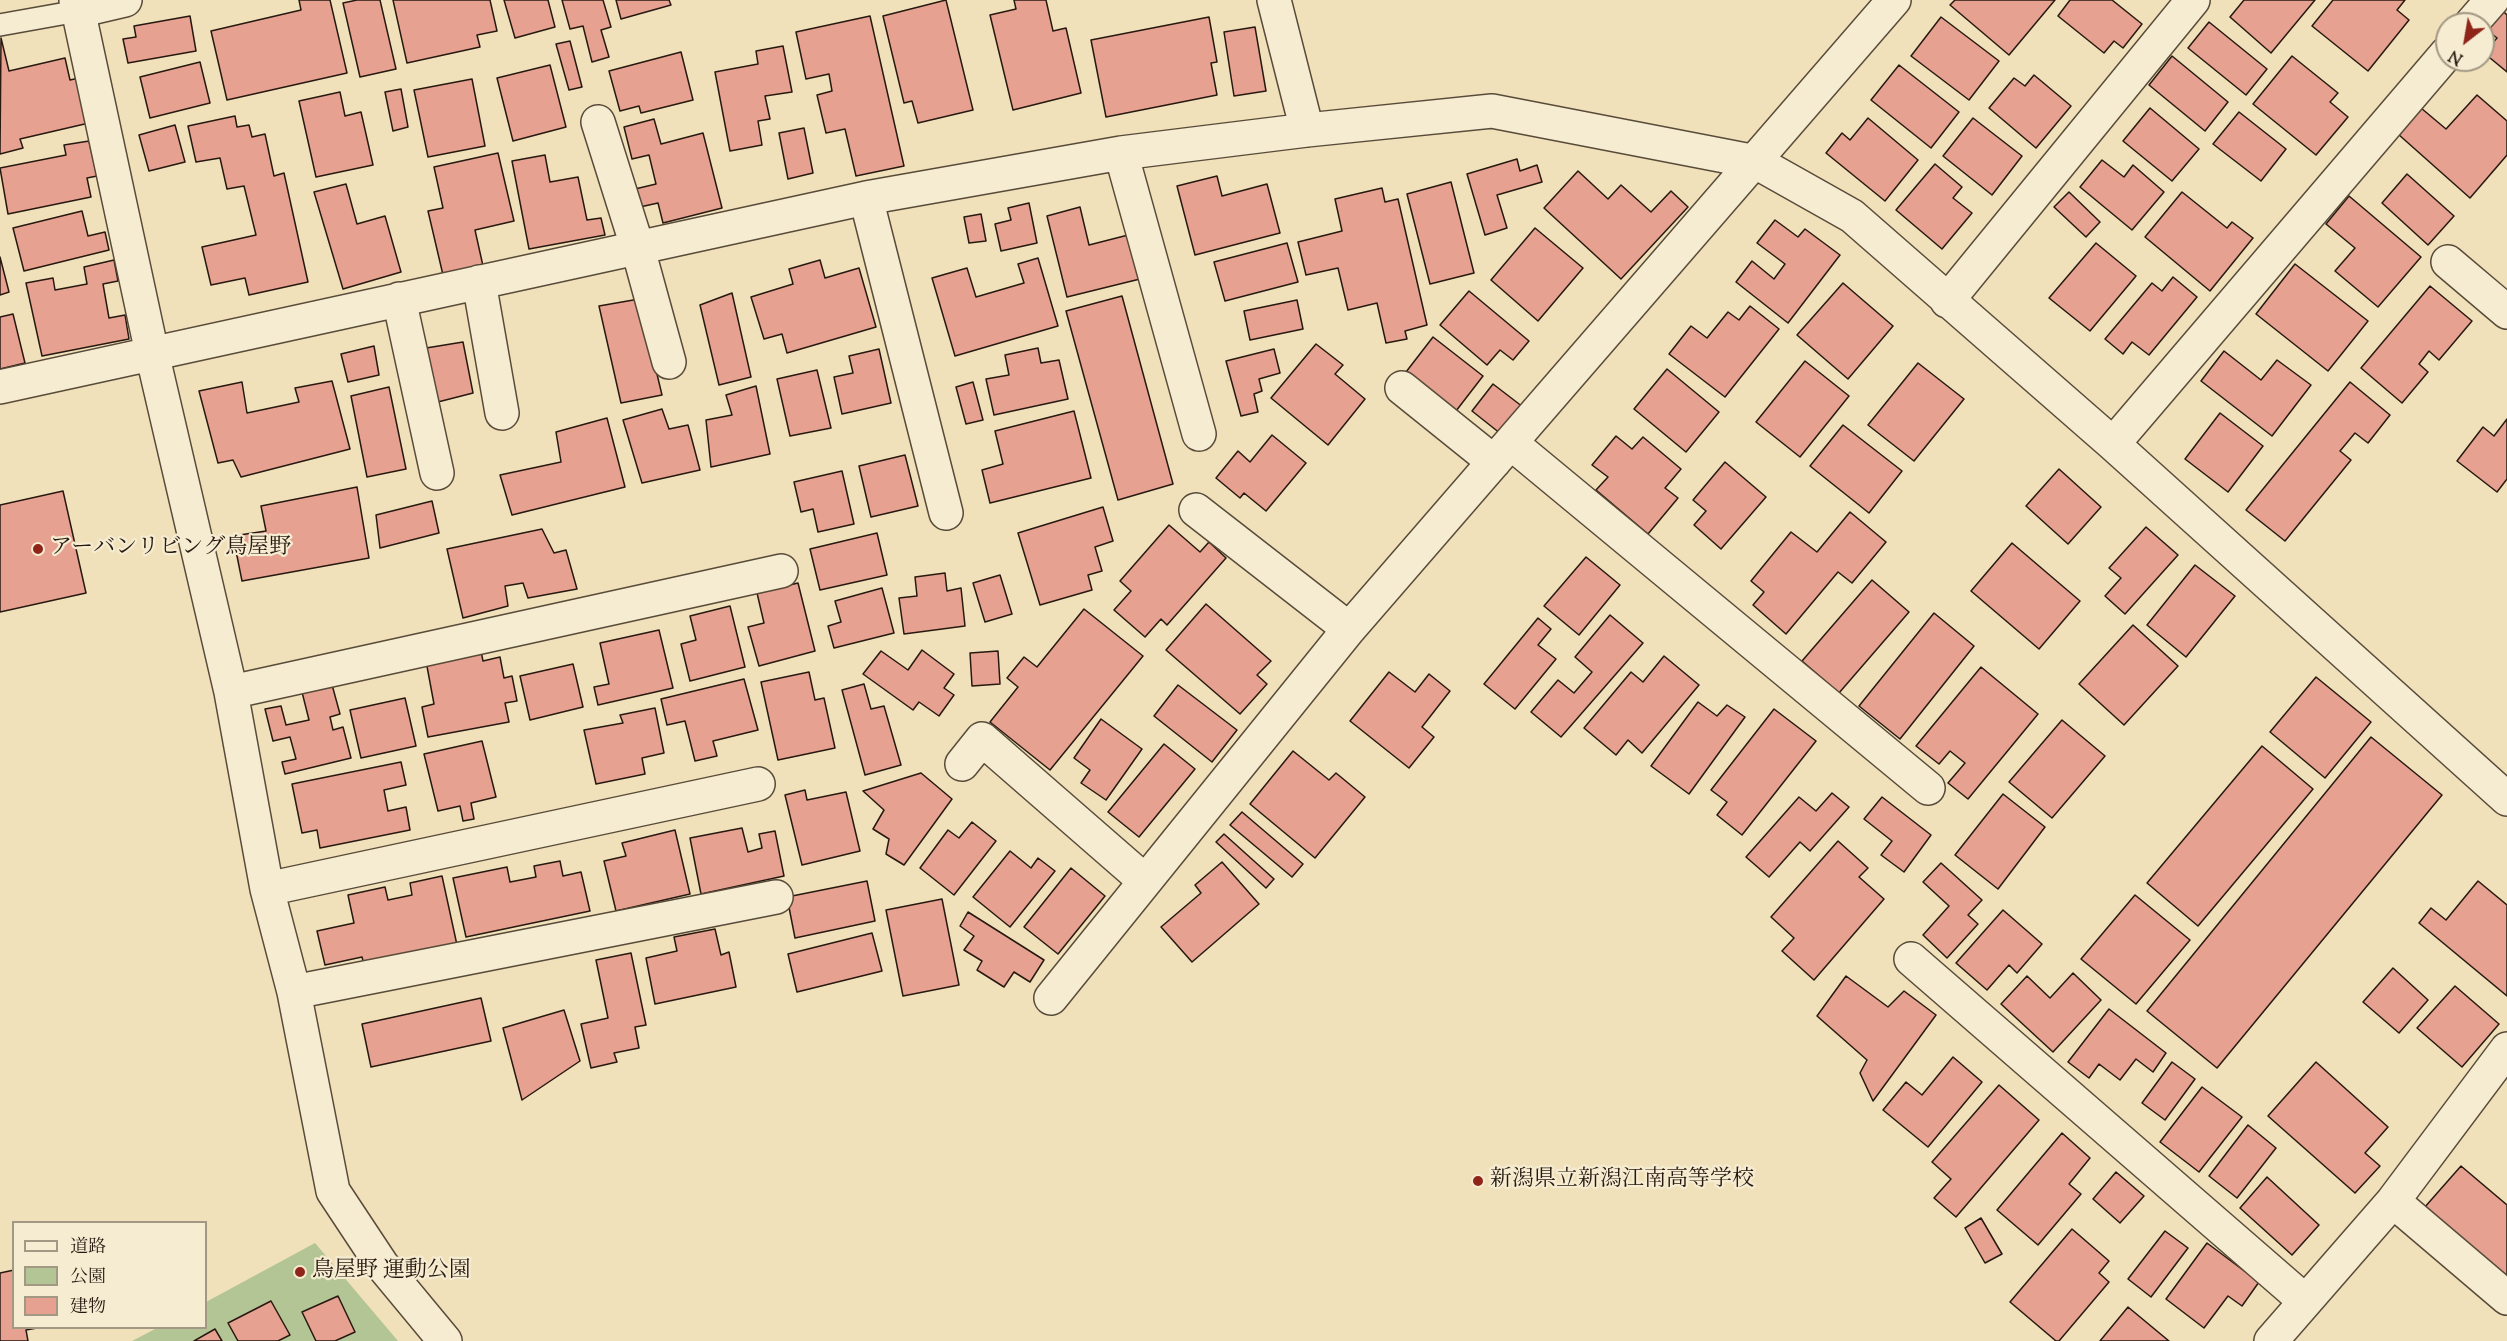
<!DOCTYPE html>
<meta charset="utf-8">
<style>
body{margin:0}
#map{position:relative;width:2507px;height:1341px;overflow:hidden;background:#f0e1ba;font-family:"Sorts Mill Goudy","Noto Serif JP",serif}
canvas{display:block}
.legend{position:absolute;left:12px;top:1221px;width:195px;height:108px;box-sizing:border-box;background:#f5ecd2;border:2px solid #a39884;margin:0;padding:8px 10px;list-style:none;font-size:18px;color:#271910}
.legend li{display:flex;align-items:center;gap:12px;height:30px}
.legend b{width:30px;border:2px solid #a39884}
.north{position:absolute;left:2435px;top:12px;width:60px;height:60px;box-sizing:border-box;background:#f5ecd2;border:2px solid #a39884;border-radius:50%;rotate:211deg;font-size:16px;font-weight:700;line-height:24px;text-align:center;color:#271910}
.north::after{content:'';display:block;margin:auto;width:21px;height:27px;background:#8f2418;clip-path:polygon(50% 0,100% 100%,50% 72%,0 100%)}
</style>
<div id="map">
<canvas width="2507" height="1341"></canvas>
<ul class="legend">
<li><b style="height:8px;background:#f5ecd2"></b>道路</li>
<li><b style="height:16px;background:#b3c495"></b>公園</li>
<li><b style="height:16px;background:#e6a190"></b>建物</li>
</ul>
<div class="north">N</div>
</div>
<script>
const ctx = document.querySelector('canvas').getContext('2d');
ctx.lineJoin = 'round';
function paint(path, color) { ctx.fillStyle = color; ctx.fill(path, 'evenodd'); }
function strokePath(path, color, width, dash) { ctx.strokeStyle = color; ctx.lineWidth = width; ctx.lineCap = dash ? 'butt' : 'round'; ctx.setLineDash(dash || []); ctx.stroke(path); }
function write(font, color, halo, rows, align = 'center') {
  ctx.font = font + ' "Sorts Mill Goudy","Noto Serif JP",serif'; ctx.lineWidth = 4.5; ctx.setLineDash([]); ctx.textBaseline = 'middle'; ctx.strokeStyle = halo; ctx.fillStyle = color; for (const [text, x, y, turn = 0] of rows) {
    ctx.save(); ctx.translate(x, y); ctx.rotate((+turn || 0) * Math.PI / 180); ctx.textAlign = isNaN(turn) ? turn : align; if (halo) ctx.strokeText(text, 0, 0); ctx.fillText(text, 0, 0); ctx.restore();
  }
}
paint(new Path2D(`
 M315 1243 398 1341H132L157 1328H206V1302Z`), '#b3c495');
const building = new Path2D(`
 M299 0H330L347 73 227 100 211 31 301 10Z
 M357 0H380L396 69 360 77 343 3Z
 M393 0H490L497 31 477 35 480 47 407 63Z
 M504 0H548L555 27 515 38Z
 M562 0H603L611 27 601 30 609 57 592 62 583 26 570 29Z
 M616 0H669L671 5 621 19Z
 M946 0 973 110 918 123 912 101 904 103 883 16Z
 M1014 0H1046L1053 31 1066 28 1081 93 1013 110 990 15 1016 9Z
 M1955 0H2055L2009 55 1950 5Z
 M2070 0H2112L2142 24 2123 48 2114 41 2104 53 2058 16Z
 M2244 0H2315L2271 53 2230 17Z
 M2333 0H2405L2397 10 2409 20 2368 71 2312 26Z
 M2502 10 2507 15V72L2484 53 2497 38 2486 29Z
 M190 16 196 51 128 63 123 39 136 37 134 26Z
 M870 16 904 166 856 176 845 129 826 133 817 95 832 91 829 74 806 79 796 32Z
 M1209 17 1217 62 1211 63 1217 95 1106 117 1091 40Z
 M1941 17 1999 61 1969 100 1911 56Z
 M2209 22 2267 69 2246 95 2188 48Z
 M1255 27 1266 91 1234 96 1224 32Z
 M1 38 9 71 65 58 70 80 79 78 89 123 20 139 23 148 0 154Z
 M570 41 582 87 569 90 556 44Z
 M783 46 792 92 765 96 770 119 758 121 762 145 730 151 715 72 758 64 756 51Z
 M681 52 693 100 641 113 639 106 620 111 609 71Z
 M2172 56 2228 102 2205 131 2149 85Z
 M2292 56 2338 93 2330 102 2348 117 2316 155 2253 104Z
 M200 62 210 103 150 118 140 77Z
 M550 65 566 127 513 141 497 78Z
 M1899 65 1959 112 1931 148 1871 100Z
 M2034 75 2071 106 2036 148 1989 108 2014 78 2025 86Z
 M472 79 485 146 428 157 414 90Z
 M401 89 408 127 393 131 385 92Z
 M340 92 345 116 361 112 373 165 316 177 299 101Z
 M2477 95 2507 121V155L2470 198 2398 134 2421 108 2446 129Z
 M2150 108 2199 149 2172 181 2123 141Z
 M2239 112 2286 149 2261 181 2213 144Z
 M235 116 237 127 249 125 252 137 265 134 274 176 284 173 308 282 249 295 245 278 211 285 202 247 256 235 244 186 227 189 220 158 196 162 188 126Z
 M1868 118 1918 160 1885 201 1826 153 1842 133 1850 140Z
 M1973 118 2022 156 1992 195 1943 156Z
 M654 119 661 144 703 133 722 208 663 223 658 203 640 207 635 189 656 184 649 155 632 159 624 127Z
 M175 125 185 162 149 171 139 135Z
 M804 128 813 173 788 179 779 133Z
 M89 141 97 176 87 178 91 197 8 214 0 168 66 155 64 145Z
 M498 153 514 221 475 230 483 266 443 275 428 211 443 208 434 167Z
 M545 155 550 182 578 177 587 220 601 218 605 235 529 249 512 161Z
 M1517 159 1520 171 1537 165 1542 182 1497 195 1507 228 1485 235 1467 174Z
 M2102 160 2124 177 2133 165 2164 192 2132 230 2080 187Z
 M1935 164 1962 187 1953 198 1972 213 1942 249 1896 210Z
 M1578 171 1608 199 1621 185 1651 212 1671 191 1688 207 1621 279 1544 208Z
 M2407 174 2454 216 2428 245 2382 203Z
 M1217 176 1222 196 1267 184 1280 233 1195 255 1177 186Z
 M1451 182 1474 273 1430 284 1407 194Z
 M346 184 357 224 385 216 401 272 343 289 314 192Z
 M1382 188 1385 202 1398 199 1427 325 1405 331 1407 339 1386 343 1377 303 1348 310 1338 268 1306 275 1298 242 1342 231 1335 199Z
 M2069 192 2100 222 2086 237 2054 207Z
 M2182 192 2227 228 2232 222 2253 238 2210 291 2145 237Z
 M2349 196 2421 257 2378 307 2335 271 2355 248 2326 224Z
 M1029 203 1037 243 1001 251 995 224 1011 220 1008 208Z
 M1080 207 1089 245 1132 234 1144 278 1067 297 1047 216Z
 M82 211 88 236 105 232 109 250 24 271 13 228Z
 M981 214 986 241 969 243 964 217Z
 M1775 220 1798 237 1805 229 1840 255 1788 323 1736 282 1752 261 1774 279 1785 264 1757 243Z
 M1535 228 1583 268 1538 321 1491 280Z
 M1287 243 1298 282 1225 301 1214 262Z
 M2096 243 2136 276 2090 331 2049 298Z
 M0 257 9 292 0 295Z
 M1038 258 1058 326 955 356 932 278 967 268 976 297 1024 283 1018 264Z
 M114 260 118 281 103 284 109 318 125 315 129 339 42 356 26 283 53 278 55 290 87 284 84 267Z
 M820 260 825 278 859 268 876 327 787 353 782 334 764 339 751 297 793 284 789 269Z
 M2295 264 2368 321 2328 371 2256 314Z
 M2173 277 2197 297 2149 355 2132 342 2123 354 2105 339 2152 283 2162 291Z
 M1843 283 1893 326 1848 379 1797 335Z
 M2430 286 2472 321 2439 360 2429 351 2419 364 2428 372 2402 403 2361 368Z
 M1469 291 1529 341 1513 360 1500 350 1487 365 1440 325Z
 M732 293 751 377 719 385 700 305Z
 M1122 296 1173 484 1118 500 1066 311Z
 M639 299 662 395 621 403 599 306Z
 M1297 300 1303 329 1250 340 1244 311Z
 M1750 306 1779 329 1725 397 1669 354 1691 326 1707 338 1728 312 1739 320Z
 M13 314 25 363 0 369V317Z
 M1433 337 1483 376 1456 411 1406 372Z
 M463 342 473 393 434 403 420 349Z
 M1316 344 1343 365 1335 374 1365 399 1328 445 1271 398Z
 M374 346 379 375 348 382 341 354Z
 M1038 348 1041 363 1059 360 1068 399 994 415 986 379 1009 375 1005 355Z
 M879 349 891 403 842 414 834 377 853 373 849 356Z
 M1274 349 1280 373 1259 379 1262 391 1254 394 1258 412 1241 416 1226 361Z
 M2224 351 2261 380 2277 360 2311 385 2272 436 2201 381Z
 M1805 361 1849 396 1800 457 1756 422Z
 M1918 363 1964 399 1914 461 1868 425Z
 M1667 369 1719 412 1686 452 1634 409Z
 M817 370 831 428 790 436 777 379Z
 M332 381 350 449 241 477 233 460 218 463 199 391 242 382 247 413 299 402 295 388Z
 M973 382 983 420 966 424 956 387Z
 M2350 382 2390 415 2368 443 2355 433 2340 451 2351 460 2285 541 2246 510Z
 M1493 384 1523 407 1501 434 1472 411Z
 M756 386 770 454 711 467 706 420 732 415 726 395Z
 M389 387 406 469 367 477 351 396Z
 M662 409 669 429 688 425 700 470 642 483 623 420Z
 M1074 411 1091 478 990 503 982 470 1003 464 995 431Z
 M2220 413 2263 446 2228 492 2185 459Z
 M607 418 625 487 512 515 500 475 561 462 556 432Z
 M2507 419V479L2497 492 2457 461 2483 427 2494 436Z
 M1843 425 1902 471 1869 513 1810 466Z
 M1272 435 1306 463 1266 511 1244 493 1240 498 1216 478 1238 451 1250 462Z
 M1616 436 1632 449 1643 437 1681 469 1665 488 1678 498 1648 534 1596 490 1608 477 1592 465Z
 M905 455 918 506 871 517 859 466Z
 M1725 462 1766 497 1721 549 1694 525 1706 511 1693 500Z
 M2059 469 2101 507 2068 544 2026 506Z
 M842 471 854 524 818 532 813 509 801 512 794 482Z
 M357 487 369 558 242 581 233 536 266 531 261 506Z
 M63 491 86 593 0 612V505Z
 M432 501 439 533 380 548 376 515Z
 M1103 507 1113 541 1095 547 1102 571 1088 575 1092 590 1040 605 1018 533Z
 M1850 512 1886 542 1852 583 1838 572 1786 634 1753 605 1764 592 1751 581 1791 532 1817 552Z
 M1169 525 1200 552 1209 542 1226 558 1167 625 1161 619 1145 637 1114 610 1131 591 1120 581Z
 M2146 527 2178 555 2125 614 2105 596 2121 578 2109 568Z
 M542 529 554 553 566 550 577 589 528 598 523 583 505 586 508 606 463 618 447 549Z
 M877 533 887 575 820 590 810 549Z
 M2012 543 2080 601 2039 649 1971 591Z
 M1586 557 1620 585 1579 635 1544 606Z
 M2195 565 2235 596 2186 657 2147 625Z
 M945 573 947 591 961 588 965 626 904 634 899 598 917 596 915 577Z
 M1000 575 1012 614 985 622 973 583Z
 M1872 580 1909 612 1839 693 1802 661Z
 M798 583 815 651 759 666 748 627 764 623 757 593Z
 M882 588 894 633 834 648 828 626 841 622 835 601Z
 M1206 604 1271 661 1257 675 1267 684 1240 714 1166 650Z
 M730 606 745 667 690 681 681 644 696 640 690 616Z
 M1084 609 1143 656 1050 770 990 722 1018 687 1007 678 1024 657 1037 667Z
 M1934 613 1974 646 1900 739 1859 706Z
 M1610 615 1643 643 1561 737 1531 712 1558 680 1574 693 1592 672 1575 657Z
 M1538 618 1551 629 1538 645 1556 659 1515 709 1484 684Z
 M2133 625 2178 666 2124 725 2079 684Z
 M659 630 673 688 598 705 594 687 609 684 600 643Z
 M922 650 954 674 944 688 954 695 939 716 919 702 913 710 863 674 881 651 908 670Z
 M481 651 483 661 500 657 504 678 512 676 517 701 505 703 509 722 428 737 422 707 434 704 426 661Z
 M998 651 1000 684 972 686 970 653Z
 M1664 656 1699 685 1642 753 1628 740 1616 755 1584 728 1631 672 1643 682Z
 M573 664 583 707 530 720 520 676Z
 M1981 667 2038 714 1968 799 1948 783 1965 763 1950 751 1939 764 1916 746Z
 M809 672 815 700 824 698 835 748 778 760 761 682Z
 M1389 672 1415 692 1429 674 1450 691 1422 727 1434 737 1409 768 1350 721Z
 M2316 677 2371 722 2325 778 2270 732Z
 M744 679 758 730 713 741 717 756 695 761 685 721 667 725 661 699Z
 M331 681 340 714 330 717 333 730 343 727 351 758 285 774 282 762 296 759 290 737 273 741 265 709 281 706 286 725 309 720 301 688Z
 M864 684 871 709 884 706 901 765 865 775 842 690Z
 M1178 685 1237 730 1212 762 1154 716Z
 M405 698 416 746 361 758 350 710Z
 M1698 702 1717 716 1727 705 1745 717 1689 794 1651 766Z
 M655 708 664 753 642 758 645 774 596 784 584 730 623 723 620 715Z
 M1774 709 1816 741 1742 835 1717 815 1727 802 1711 790Z
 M1101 719 1142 749 1106 800 1081 783 1090 770 1074 758Z
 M2062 720 2105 756 2052 818 2009 782Z
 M2371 737 2442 795 2217 1068 2147 1011Z
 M482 741 496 797 471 803 474 819 463 821 460 806 438 811 424 754Z
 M1164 744 1195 769 1139 837 1108 812Z
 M2262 746 2313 789 2198 926 2147 883Z
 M1293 751 1329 780 1336 773 1365 797 1315 858 1250 804Z
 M401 762 406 785 384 790 388 811 406 807 410 830 320 848 317 830 302 833 292 784Z
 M921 773 952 799 904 865 886 854 889 839 873 829 884 810 863 791Z
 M805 790 807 800 846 792 860 851 802 865 785 795Z
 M1832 793 1849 807 1810 851 1800 842 1769 877 1746 857 1799 797 1816 811Z
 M2003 794 2045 827 1998 889 1955 855Z
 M1882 797 1931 835 1904 872 1881 855 1892 841 1864 819Z
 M1242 812 1303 864 1292 877 1230 825Z
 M972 822 996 841 954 895 920 868 948 830 959 838Z
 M742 828 748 852 762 848 759 834 775 831 784 876 701 894 690 838Z
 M675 830 690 894 616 911 604 861 626 856 622 843Z
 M1224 834 1274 879 1266 888 1216 842Z
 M1838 841 1868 868 1859 877 1884 899 1814 980 1782 951 1794 938 1771 917Z
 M1010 851 1031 868 1038 858 1055 871 1010 927 973 897Z
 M560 861 563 876 581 872 590 911 466 937 453 878 507 867 510 882 536 877 534 866Z
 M1222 862 1259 904 1192 962 1161 927 1201 893 1195 885Z
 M1941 863 1982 900 1968 915 1978 924 1947 958 1923 935 1949 906 1923 882Z
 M1071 868 1105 896 1058 954 1024 927Z
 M442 876 457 945 364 965 362 957 325 965 317 931 354 923 348 895 385 887 388 900 412 895 410 883Z
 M867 881 875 921 795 938 787 897Z
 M2478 881 2507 905V996L2419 923 2431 908 2446 920Z
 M2135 895 2190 940 2136 1004 2081 959Z
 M942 899 959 985 903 996 886 910Z
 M2003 910 2042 944 2017 973 2009 965 1987 990 1956 963Z
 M968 912 1044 960 1030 982 1014 972 1004 987 977 970 982 961 964 950 974 936 960 926Z
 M715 929 721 955 729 952 736 987 655 1004 646 958 677 951 674 937Z
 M872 933 882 971 797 992 788 954Z
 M631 953 646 1025 635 1027 639 1048 614 1053 617 1062 591 1068 581 1024 608 1018 596 960Z
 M2393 968 2428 1000 2399 1033 2363 1002Z
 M2073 973 2101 1000 2053 1052 2001 1004 2027 976 2050 998Z
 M1846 976 1888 1007 1904 991 1936 1015 1873 1101 1860 1073 1867 1060 1817 1016Z
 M2455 986 2499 1024 2462 1067 2417 1028Z
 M481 998 491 1041 371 1067 362 1024Z
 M2109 1009 2166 1053 2153 1072 2136 1059 2120 1080 2099 1064 2089 1078 2068 1062Z
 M564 1010 580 1061 522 1100 503 1028Z
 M1953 1057 1982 1082 1928 1147 1883 1110 1906 1082 1922 1095Z
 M2172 1062 2195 1079 2165 1120 2142 1103Z
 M2316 1062 2388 1127 2365 1153 2380 1166 2355 1193 2268 1116Z
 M1999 1085 2039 1120 1956 1217 1934 1198 1951 1179 1932 1162Z
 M2202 1087 2242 1117 2199 1172 2160 1142Z
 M2248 1125 2276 1148 2237 1198 2209 1176Z
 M2062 1133 2090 1158 2069 1184 2081 1194 2038 1245 1997 1210Z
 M2461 1166 2507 1205V1279L2424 1208Z
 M2116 1172 2144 1196 2120 1223 2093 1199Z
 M2267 1177 2319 1225 2292 1255 2240 1208Z
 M1981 1218 2002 1254 1985 1263 1965 1228Z
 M2072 1229 2109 1261 2099 1273 2109 1282 2059 1341H2056L2010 1302Z
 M2165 1231 2188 1248 2151 1297 2128 1279Z
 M2207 1243 2259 1282 2242 1306 2228 1296 2204 1328 2166 1299Z
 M14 1270V1328H37L26 1330 28 1341H0V1273Z
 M338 1296 355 1332 335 1341H316L302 1312Z
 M271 1301 290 1335 278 1341H238L228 1323Z
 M2128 1307 2169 1341H2100Z
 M215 1329 222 1341H194Z`);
paint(building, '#e6a190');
strokePath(building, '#271910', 1.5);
const lane = new Path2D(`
 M0 25 78 11`);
const street = new Path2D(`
 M76 0 152 353 231 692 267 889 294 992 333 1191 382 1265 445 1341
 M1274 0 1307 130
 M78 11 125 0
 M2471 24 2492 0
 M598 122 638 249 669 362
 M1121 153 1199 434
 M866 198 946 513
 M2448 262 2507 312
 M479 282 502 413
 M399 299 437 473
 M1947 301 2193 0
 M0 387 866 198 1121 153 1307 130 1492 111 1756 162 1852 216 2113 444 2507 799
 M1402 388 1494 462
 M1511 443 1928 788
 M2113 444 2447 53
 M1196 510 1349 629
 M231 692 781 571
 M962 764 982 739 1145 881
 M267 889 758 784
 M1911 959 2305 1301
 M294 992 776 897
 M1051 998 1349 629 1894 0
 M2393 1201 2507 1298
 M2271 1341 2393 1201 2507 1049`);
strokePath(lane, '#594b3a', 24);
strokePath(street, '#594b3a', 36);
strokePath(lane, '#f5ecd2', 21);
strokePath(street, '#f5ecd2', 33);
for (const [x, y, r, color] of [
 [38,549,6,"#8f2418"],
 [1478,1181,6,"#8f2418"],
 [300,1272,6,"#8f2418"]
]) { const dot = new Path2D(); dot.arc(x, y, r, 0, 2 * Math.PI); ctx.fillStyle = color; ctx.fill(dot); strokePath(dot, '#f5ecd2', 2); }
write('22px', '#271910', '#f5ecd2', [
 ["アーバンリビング鳥屋野",50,549],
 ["新潟県立新潟江南高等学校",1490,1181],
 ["鳥屋野 運動公園",312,1272]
], 'left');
</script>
